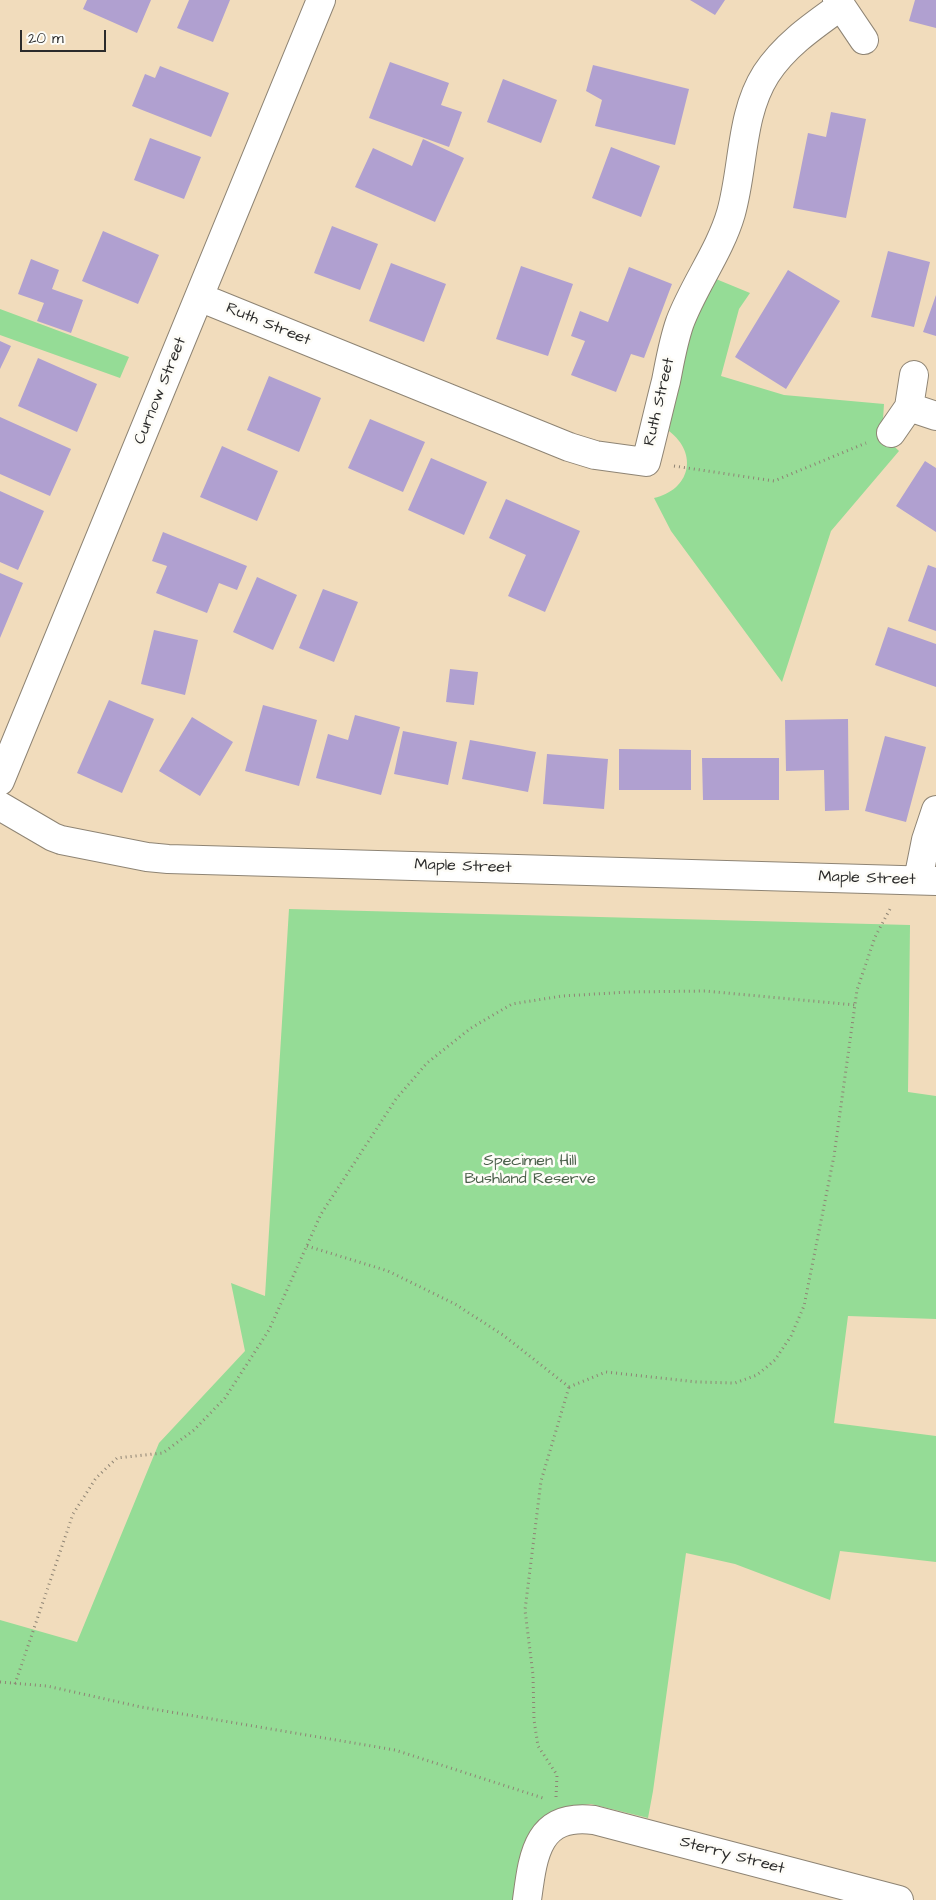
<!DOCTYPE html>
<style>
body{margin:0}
#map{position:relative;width:936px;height:1900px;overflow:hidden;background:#f1dcbc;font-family:"Architects Daughter",sans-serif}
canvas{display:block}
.scale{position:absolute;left:20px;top:30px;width:86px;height:22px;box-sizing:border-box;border:2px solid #2b2b2b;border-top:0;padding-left:6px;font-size:15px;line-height:18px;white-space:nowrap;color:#2b2b2b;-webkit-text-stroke:4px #fdfcf7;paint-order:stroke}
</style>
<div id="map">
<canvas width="936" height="1900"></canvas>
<div class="scale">20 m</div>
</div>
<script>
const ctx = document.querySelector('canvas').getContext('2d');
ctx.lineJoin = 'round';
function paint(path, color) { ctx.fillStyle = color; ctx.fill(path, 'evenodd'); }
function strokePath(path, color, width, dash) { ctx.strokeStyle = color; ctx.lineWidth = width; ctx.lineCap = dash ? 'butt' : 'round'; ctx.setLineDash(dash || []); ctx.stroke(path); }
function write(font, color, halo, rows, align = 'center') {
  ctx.font = font + ' "Architects Daughter",sans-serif'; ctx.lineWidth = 5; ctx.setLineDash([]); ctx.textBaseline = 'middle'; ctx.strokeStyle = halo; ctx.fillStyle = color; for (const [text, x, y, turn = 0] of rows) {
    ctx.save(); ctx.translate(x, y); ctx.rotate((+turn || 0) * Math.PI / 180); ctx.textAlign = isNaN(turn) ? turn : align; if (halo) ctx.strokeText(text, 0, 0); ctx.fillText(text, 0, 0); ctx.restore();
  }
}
paint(new Path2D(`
 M716 279 750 293 739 309 721 376 784 395 884 404 882 435 899 451 831 531 782 682 671 531 654 498C690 490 699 454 669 431L681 369 693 324Z
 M0 309 129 357 120 378 0 335Z
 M289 909 910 925 908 1092 936 1096V1319L848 1316 834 1423 936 1436V1562L840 1551 830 1600 735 1564 686 1553 653 1791 648 1818 591 1804 565 1807 547 1816 516 1900H0V1620L77 1642 159 1443 245 1351 231 1283 265 1296Z`), '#95dc96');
paint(new Path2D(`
 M87 0H151L137 33 83 9Z
 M189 0H230L213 42 177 28Z
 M690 0H725L715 15Z
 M915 0H936V28L909 21Z
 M390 62 449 83 441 105 462 112 449 147 369 118Z
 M593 65 689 89 675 145 595 126 602 100 586 91Z
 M160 66 229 93 211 137 132 106 145 74 155 78Z
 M503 79 557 100 541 143 487 122Z
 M831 112 866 119 846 218 793 208 808 133 826 137Z
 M150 138 201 157 184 199 134 180Z
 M423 139 464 158 435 222 355 187 373 148 412 166Z
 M611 147 660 166 641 217 592 198Z
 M332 226 378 244 360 290 314 273Z
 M103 231 159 255 138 304 82 281Z
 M888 251 930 262 914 327 871 317Z
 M31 259 59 270 52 289 83 300 71 333 37 321 44 303 18 294Z
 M391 263 446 284 424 342 369 321Z
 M521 266 573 284 548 356 496 339Z
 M629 267 672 284 644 358 631 354 616 392 571 375 585 341 571 336 580 311 608 322Z
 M788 270 840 301 786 389 735 357Z
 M936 295V336L923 332Z
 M0 341 11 346 0 369Z
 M38 358 97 384 77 432 18 406Z
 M269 376 321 398 299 452 247 430Z
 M0 417 71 449 50 496 0 474Z
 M370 419 425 442 403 492 348 468Z
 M222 446 278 471 257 521 200 497Z
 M431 458 487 482 464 535 408 510Z
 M925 461 936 468V532L896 506Z
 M0 491 44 511 18 570 0 562Z
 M506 499 580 531 545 612 508 596 526 555 489 538Z
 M163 532 247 566 237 590 219 583 207 613 156 593 167 566 152 561Z
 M928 565 936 568V631L908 621Z
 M0 573 23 583 0 638Z
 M257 577 297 595 273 650 233 632Z
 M323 589 358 602 334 662 299 648Z
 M888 627 936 644V687L875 665Z
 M154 630 198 640 185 695 141 684Z
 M450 669 478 672 474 705 446 702Z
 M109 700 154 719 122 793 77 773Z
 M263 705 317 720 299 786 245 771Z
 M355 715 400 727 381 795 316 778 328 734 348 740Z
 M192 717 233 742 200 796 159 771Z
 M848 719 849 810 825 811 824 770 786 771 785 720Z
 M403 731 457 742 448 785 394 774Z
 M885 736 926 747 906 822 865 811Z
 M470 740 536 752 528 792 462 779Z
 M619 749 691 750V790H619Z
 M547 754 608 759 604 809 543 804Z
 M702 758H779V800H703Z`), '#b0a0d0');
const minor = new Path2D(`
 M837 0 864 40
 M199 297 569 447 595 455 646 462C653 435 659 408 666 381 670 361 673 342 680 322 694 285 720 251 731 213 744 167 740 115 766 74 785 45 813 26 841 6
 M909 407 936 416
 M891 433 909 407 914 375
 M0 781 321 0
 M0 806 53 837 61 840 147 857 168 859 936 881
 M918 880 926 840 936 810
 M527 1900C533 1855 537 1813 594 1820L899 1900`);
strokePath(minor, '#8e8474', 30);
strokePath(new Path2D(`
 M674 466 774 481 866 443
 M307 1246 388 1271 455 1304 503 1335 569 1387
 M569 1387 606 1372 697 1382 735 1383 757 1375 775 1360 791 1336 804 1306 834 1156 857 990 875 937 890 909
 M0 1682 47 1686 141 1707 395 1750 546 1799
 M15 1684 73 1514 96 1478 117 1458 163 1453 194 1430 225 1398 269 1330 321 1214 396 1099 427 1063 471 1028 512 1004 562 996 629 992 705 991 855 1005
 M556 1797 557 1775 538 1746 534 1720 533 1675 525 1610 541 1481 569 1387`), '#8e8474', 3, [1, 4]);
strokePath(minor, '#fff', 28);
write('16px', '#2b2b2b', '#fdfcf7', [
 ["Ruth Street",268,325,22],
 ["Curnow Street",161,391,-68],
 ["Ruth Street",660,402,-77],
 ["Maple Street",463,867,2],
 ["Maple Street",867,879,2],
 ["Sterry Street",732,1856,15]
]);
write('16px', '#4b604b', '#fdfcf7', [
 ["Specimen Hill",530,1162],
 ["Bushland Reserve",530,1180]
]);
</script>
